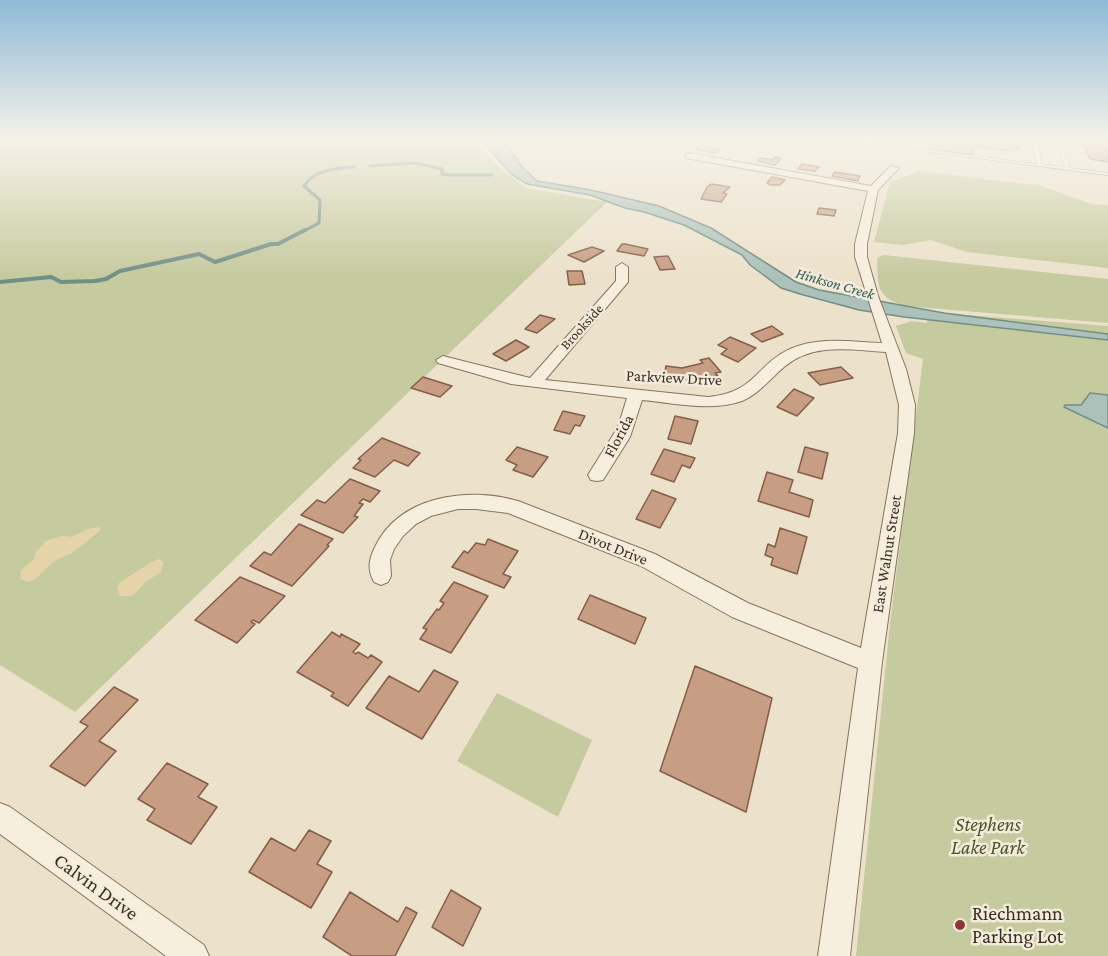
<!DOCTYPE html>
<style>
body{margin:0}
canvas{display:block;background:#ece1cb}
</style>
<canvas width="1108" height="956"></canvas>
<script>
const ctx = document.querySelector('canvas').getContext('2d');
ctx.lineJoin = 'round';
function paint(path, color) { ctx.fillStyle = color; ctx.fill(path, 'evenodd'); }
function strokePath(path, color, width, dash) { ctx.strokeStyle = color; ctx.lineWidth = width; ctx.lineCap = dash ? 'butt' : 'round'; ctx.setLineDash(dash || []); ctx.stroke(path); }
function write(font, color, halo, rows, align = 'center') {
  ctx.font = font + ' "Crimson Pro",serif'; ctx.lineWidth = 5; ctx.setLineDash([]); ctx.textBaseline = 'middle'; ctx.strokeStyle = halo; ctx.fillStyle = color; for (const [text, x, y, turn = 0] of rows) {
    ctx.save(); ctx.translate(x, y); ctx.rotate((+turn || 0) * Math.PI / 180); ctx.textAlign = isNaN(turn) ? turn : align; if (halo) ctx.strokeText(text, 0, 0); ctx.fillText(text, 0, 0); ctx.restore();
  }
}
paint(new Path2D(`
 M0 142H474L501 169 526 188 607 202 75 712 0 665Z
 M920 171 1042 186 1091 204 1108 205V268L967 252 931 240 903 245 874 242 890 182Z
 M884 255 1108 279V323L905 306C876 297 878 286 877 258Z
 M929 312 1108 326V956H856L890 624 923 359 906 353 896 326 912 321 927 323Z
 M497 693 592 740 558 817 457 761Z`), '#c6ca9f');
paint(new Path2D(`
 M99 527 101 530 72 553 54 561 37 578 28 582 21 579 20 571 34 559 36 552 46 541 62 536 71 537 88 529Z
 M159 559 164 562 161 572 147 581 132 596H120L117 588 119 583 150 563Z`), '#e5d4aa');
const water = new Path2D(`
 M479 142H501L507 145 522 167 537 181 591 190 659 206 673 212 711 228 796 282 819 290 944 313 1108 334V340L904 317 859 310 800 294 781 288 750 265 742 255 684 225 644 212 625 208 590 195 527 184 511 174 487 147Z
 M1090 393 1108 395V428L1064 407 1065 405H1081Z`);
paint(water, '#abc1ba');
strokePath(water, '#718f87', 1.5);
strokePath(new Path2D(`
 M370 166 416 163 442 169V174L447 175H492
 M302 232 319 223 320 200 304 186C315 169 335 169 354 167`), '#718f87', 3);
strokePath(new Path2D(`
 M0 282 51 277 61 282 95 281 106 279 120 271 199 254 215 262 271 244H278L305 230`), '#718f87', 4);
const building = new Path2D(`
 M929 142H1021V147L1012 151 974 147 972 155 929 149Z
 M1082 142H1108V162L1090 159Z
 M701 146 720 149 715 153 696 149Z
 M775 157 781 158 775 165 758 161 761 158 773 160Z
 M802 164 819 167 815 171 798 169Z
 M835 172 860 176 858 181 832 176Z
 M772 177 785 180 780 185H770L767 183Z
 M712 184 730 187 723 193 727 194 721 202 701 199 707 187Z
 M819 208 836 210 834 216 817 214Z
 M622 244H625L648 249 644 256 617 251Z
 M592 247 604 251 584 262 568 255Z
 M668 256 675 269 660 270 654 257Z
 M567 271H582L585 284 569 285Z
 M540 315 555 319 537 333 525 329Z
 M772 326 783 334 762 342 751 334Z
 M730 337 756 348 738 362 721 354 727 349 718 345Z
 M516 340 529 347 506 361 493 354Z
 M709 358 721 372 715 373 718 376 691 380 664 376 666 366 682 368 703 363 700 360Z
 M841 367 853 378 820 385 808 373Z
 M423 377 452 386 440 397 411 388Z
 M794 389 814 398 797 416 777 407Z
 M563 411 585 416 580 426 575 425 570 434 554 430Z
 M675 416 698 421 691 444 668 439Z
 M382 438 420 453 408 466 394 460 375 477 353 468 361 460 358 459Z
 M517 447 548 457 533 477 513 470 517 465 506 460Z
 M805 447 828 453 822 479 798 472Z
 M664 449 695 458 690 468 682 465 674 482 651 474Z
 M767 472 793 480 789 492 813 500 809 517 758 501Z
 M350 479 380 491 370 502 363 499 359 503 363 504 354 516 358 517 343 533 301 515 317 500 325 503Z
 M652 490 676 499 660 528 636 519Z
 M299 524 333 539 327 545 329 546 292 586 250 566 264 552 271 555Z
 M780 528 807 537 797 574 771 565 773 558 765 555 768 544 775 547Z
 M488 539 518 551 503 574 511 577 504 588 452 567 464 551 468 553 476 543 485 545Z
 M240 577 285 596 259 623 253 620 251 622 255 624 237 643 195 620Z
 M454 582 488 596 451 653 420 639 427 629 423 628 437 609 439 610 444 603 440 601Z
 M590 595 646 618 635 644 578 619Z
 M332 632 340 637 341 634 360 644 353 652 356 654 358 652 368 658 371 655 382 662 348 706 331 696 334 693 297 672Z
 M695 666 772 698 746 812 660 771Z
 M434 670 458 682 422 739 366 708 389 676 419 692Z
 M114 687 138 700 99 741 116 751 85 786 50 766 88 726 80 722Z
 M167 763 208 784 198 797 217 807 191 844 147 820 155 809 138 799Z
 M309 830 331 841 317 864 332 872 311 908 249 872 271 838 295 851Z
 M451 890 481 908 463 946 432 927Z
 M350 892 398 922 406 907 417 913 395 956H352L323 937Z`);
paint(building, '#c79e84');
strokePath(building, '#855e48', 1.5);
const service = new Path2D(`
 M853 142H868L1037 164 1032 142H1036L1042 164 1065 167 1057 142H1061L1070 168 1108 173V175Z`);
const minor = new Path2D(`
 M689 153 871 186 891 166 899 168 878 190 867 244V257L878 296 906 369 915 405 914 433 882 662 850 956H818L858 668 732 617 641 566 508 513 476 509H458L431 516 416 524 403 536 394 549 390 560 391 576 388 582 381 585 374 582C367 569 369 559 375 547 399 496 468 486 518 501L655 554 748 603 861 648 898 433 899 405 886 352C851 350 813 342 784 367 771 378 759 394 742 401 710 412 675 403 642 400L630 437 603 480 597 481 591 480 588 475 618 427 627 398 511 384 438 363 436 360 443 356 530 378 616 281V267L622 263 628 267V282L545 380 708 397C757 392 754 366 790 349 819 336 852 342 882 343L855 257V244L868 191 686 158V154Z
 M0 803 10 807 204 945 209 956H166L0 834Z`);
strokePath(service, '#877460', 1);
strokePath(minor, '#877460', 2);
paint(service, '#f7efdd');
paint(minor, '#f7efdd');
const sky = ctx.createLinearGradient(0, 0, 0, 276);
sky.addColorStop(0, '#8fb9d6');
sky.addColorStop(0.51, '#f6f2e8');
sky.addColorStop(1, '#f6f2e800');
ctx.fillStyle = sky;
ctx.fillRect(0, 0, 1108, 276);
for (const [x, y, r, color] of [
 [960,925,6,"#923437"]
]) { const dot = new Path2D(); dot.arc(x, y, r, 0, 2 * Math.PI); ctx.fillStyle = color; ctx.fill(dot); strokePath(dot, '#f4ecda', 2); }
write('14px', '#392d22', '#f4ecda', [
 ["Brookside",582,327,-48]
]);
write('italic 15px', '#335854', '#f4ecda', [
 ["Hinkson Creek",835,284,16]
]);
write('16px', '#392d22', '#f4ecda', [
 ["Parkview Drive",674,378,3],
 ["Florida",619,436,-62],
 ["Divot Drive",613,547,22],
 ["East Walnut Street",887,554,-81]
]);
write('italic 20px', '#4b542a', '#f4ecda', [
 ["Stephens",988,825],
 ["Lake Park",988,848]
]);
write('20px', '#392d22', '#f4ecda', [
 ["Calvin Drive",96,887,36]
]);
write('20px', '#392d22', '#f4ecda', [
 ["Riechmann",972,914],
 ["Parking Lot",972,937]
], 'left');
</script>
